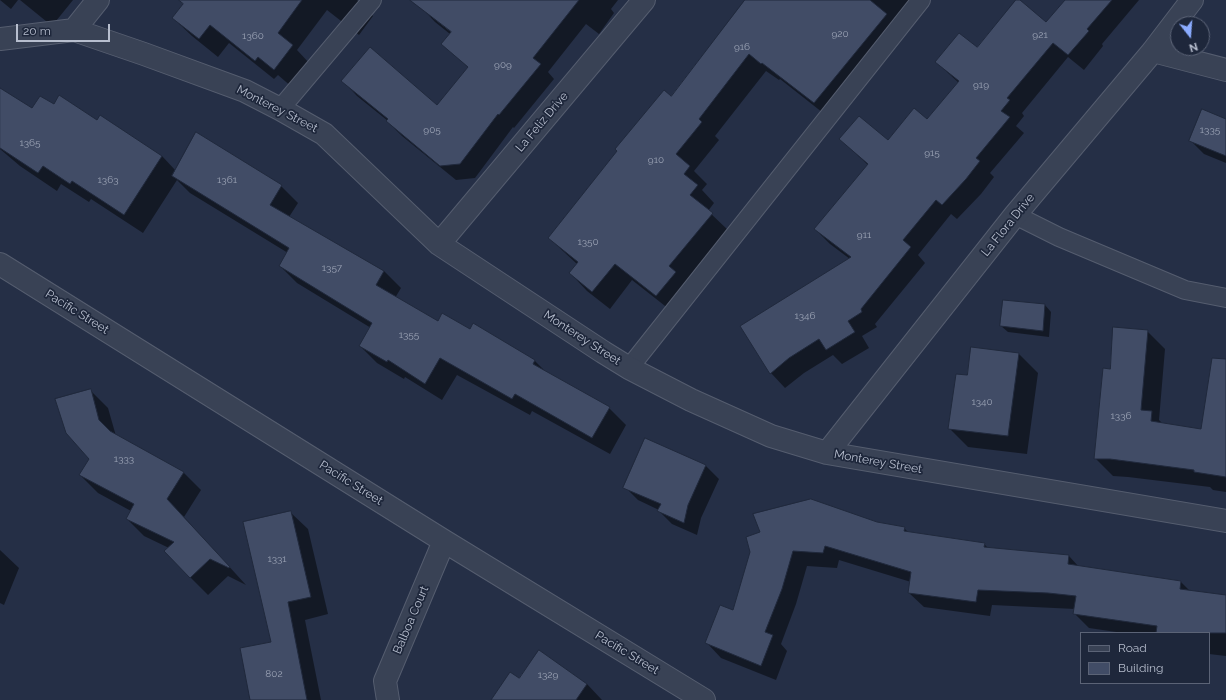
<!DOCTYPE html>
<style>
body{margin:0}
#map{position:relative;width:1226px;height:700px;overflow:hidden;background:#252f46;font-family:Raleway,sans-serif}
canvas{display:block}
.legend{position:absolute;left:1080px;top:632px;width:130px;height:52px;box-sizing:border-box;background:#1e273b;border:1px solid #5b6376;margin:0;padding:5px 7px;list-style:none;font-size:12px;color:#b7bece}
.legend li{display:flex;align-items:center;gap:8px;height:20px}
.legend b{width:20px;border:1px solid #5b6376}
.north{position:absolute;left:1170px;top:16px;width:40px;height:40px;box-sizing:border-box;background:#1e273b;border:1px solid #5b6376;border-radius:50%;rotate:163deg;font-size:11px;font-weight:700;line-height:16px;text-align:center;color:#b7bece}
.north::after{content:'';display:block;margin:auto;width:14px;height:18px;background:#8bacff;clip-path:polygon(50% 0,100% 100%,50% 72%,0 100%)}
.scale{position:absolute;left:16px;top:24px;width:94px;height:18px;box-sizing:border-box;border:2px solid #b7bece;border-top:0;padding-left:5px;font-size:12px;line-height:14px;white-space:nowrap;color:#b7bece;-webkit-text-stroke:3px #1e273b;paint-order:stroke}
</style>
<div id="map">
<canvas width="1226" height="700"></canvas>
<ul class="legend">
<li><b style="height:5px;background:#394255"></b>Road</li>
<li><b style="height:11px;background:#414c66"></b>Building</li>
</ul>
<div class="north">N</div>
<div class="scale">20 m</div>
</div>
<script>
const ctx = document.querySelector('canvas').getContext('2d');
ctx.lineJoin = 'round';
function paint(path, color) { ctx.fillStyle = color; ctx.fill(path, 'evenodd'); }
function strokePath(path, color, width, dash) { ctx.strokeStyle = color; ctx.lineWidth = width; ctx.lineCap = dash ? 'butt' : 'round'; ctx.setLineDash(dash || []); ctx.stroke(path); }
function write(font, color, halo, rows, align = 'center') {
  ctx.font = font + ' Raleway,sans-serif'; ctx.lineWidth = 3.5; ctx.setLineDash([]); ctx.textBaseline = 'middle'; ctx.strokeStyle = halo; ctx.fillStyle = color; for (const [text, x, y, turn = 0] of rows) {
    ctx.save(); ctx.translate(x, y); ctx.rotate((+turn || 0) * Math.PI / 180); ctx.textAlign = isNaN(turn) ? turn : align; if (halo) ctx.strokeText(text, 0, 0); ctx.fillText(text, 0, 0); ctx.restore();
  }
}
paint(new Path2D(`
 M0 0H18L11 9Z
 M20 0H73L52 26Z
 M187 0H357L373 16 359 35 327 10 297 50 311 65 293 88 278 75 274 79 229 43 218 57 192 36 173 18Z
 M426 0H618L611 9 614 13 599 34 586 24 548 72 554 79 514 128 513 127 475 178 456 180 402 136 387 121H388L357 96 343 81 438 106 469 68 442 44 450 34 435 22 421 7Z
 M751 0H929L832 120 780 79 779 80 766 71 715 136 719 140 694 171 707 184 702 190 714 203 708 211 729 231 674 313 632 280 610 309 587 291 570 273 577 264 549 238 671 97Z
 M1017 0 1046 23 1066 0H1139L1102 44 1103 46 1084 70 1068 57 1022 113 1024 116 1016 126 1024 133 990 173 994 177 981 194 957 219 951 214 918 255 925 263 875 324 877 327 862 336 869 348 842 364 833 355 804 373 785 388 771 373 850 259 830 244 815 229 868 165 840 139 888 142 927 120 959 83 936 62 977 49Z
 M0 97 32 110 54 106 97 121 100 117 162 156 176 171 281 186 298 203 289 217 384 271 401 288 395 298 438 323 470 330 473 325 535 361 547 373 609 408 626 425 610 454 532 411 530 415 457 375 442 400 405 377 404 379 377 363 360 346 371 328 297 283 280 266 288 253 190 193 177 180 143 233 91 199 89 202 61 184 57 191 20 166 0 149Z
 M1226 120V163L1204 154 1191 141Z
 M1045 305 1051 312 1049 337 1008 332 1001 326Z
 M1147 331 1165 349 1159 420 1163 424 1201 430 1226 386V492L1213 490 1210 487 1128 477 1113 476 1095 458 1111 370Z
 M972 348 1019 354 1038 373 1027 454 968 447 950 429 968 376Z
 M90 390 108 408 116 436 183 472 201 490 184 517 246 585 228 576 208 595 190 577 169 548 144 536 127 519 131 511 98 493 80 475 90 459Z
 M706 466 719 479 701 518 697 535 672 524 659 511V510L638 500 625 487Z
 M290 512 308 529 328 614 305 620 321 700H251L272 643Z
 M876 523 904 528 909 533 984 544 988 548 1069 556 1079 567 1181 582 1190 591 1226 596V656L1209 654V633H1123L1089 628 1074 613 1075 609 992 605 990 616 924 607 909 593 911 582 839 560 837 568 807 566 796 604 781 644 787 651 776 680 721 658 707 643 734 611 751 552Z
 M0 550 19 568 4 605 0 603Z
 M520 680 587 684 602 700H492Z`), '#0007');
const building = new Path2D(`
 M179 0H302L278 33 293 45 274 70 258 57 255 61 210 25 199 39 172 18 183 4Z
 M410 0H579L533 58 541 64 499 115 498 114 460 164 440 166 386 121 388 119 341 81 370 47 437 105 468 67 441 44 451 32Z
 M745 0H870L887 14 814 103 762 63 761 64 749 54 699 119 702 122 676 154 690 166 684 174 698 185 690 195 713 213 669 266 676 272 656 296 615 264 592 292 569 273 578 262 548 238 617 151 615 149 664 90 671 96Z
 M1016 0H1020L1046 22 1065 0H1112L1087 29 1089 31 1068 55 1053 43 1007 98 1010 100 1001 111 1010 117 976 158 980 161 966 179 942 205 936 200 903 240 911 247 861 309 862 312 848 321 855 332 826 350 819 339 789 358 770 374 740 326 851 257 814 229 868 164 839 139 859 116 888 140 914 108 927 119 959 81 935 62 959 33 977 47Z
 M0 88 32 108 40 96 54 104 59 95 97 120 100 115 162 156 124 215 72 181 70 184 43 166 38 173 0 148Z
 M1202 109 1226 119V156L1189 141Z
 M196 132 282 185 270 205 384 271 376 285 438 321 442 313 470 329 473 323 535 360 533 364 610 407 592 438 515 394 512 399 440 358 425 384 388 360 387 362 359 346 372 323 279 266 289 248 172 176Z
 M1003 300 1045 304 1043 331 1000 326Z
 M1113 327 1148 330 1141 410 1152 411 1151 421 1201 429 1212 358 1226 359V477L1194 472V470L1110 459H1094L1103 368 1110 369Z
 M971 347 1019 353 1008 436 948 429 956 374 967 375Z
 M91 389 99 420 110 431 184 472 167 499 230 567 229 568 210 559 190 578 164 551 174 542 126 519 134 504 79 475 89 459 66 433 55 399Z
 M645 438 706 465 688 505 684 523 657 511 661 504 623 488Z
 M811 499 877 522 905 527 904 531 985 543 984 547 1069 555 1068 564 1181 581 1180 589 1226 595V633H1156L1157 626 1073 614 1076 596 1048 593 978 590 976 602 908 593 911 572 825 546 823 553 793 551 782 589 765 632 773 635 761 666 705 643 720 605 733 610 750 552 746 537 760 532 753 514Z
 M291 511 311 597 288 602 307 700H250L240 648 271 642 243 522Z
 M539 650 587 684 576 700H491L510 672 519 678Z`);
paint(building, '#414c66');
strokePath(building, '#20293c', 1);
const service = new Path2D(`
 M280 109 372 0
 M1015 215 1059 237 1185 290 1226 298
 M629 368 921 0`);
const minor = new Path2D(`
 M74 30 98 0
 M0 39 74 30 144 54 245 91 280 109 324 134 439 244 603 352 629 368 691 400 771 436 827 453 1226 521
 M1153 51 1226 70
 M439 244 644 0
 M0 264 444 541 704 700
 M827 453 1015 215 1153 51 1192 0
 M388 700 385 681 444 541`);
strokePath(service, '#555d6f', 20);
strokePath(minor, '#555d6f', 24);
strokePath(service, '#394255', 18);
strokePath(minor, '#394255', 22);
write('10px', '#9aa2b4', null, [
 ["920",840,34],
 ["921",1040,35],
 ["1360",253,36],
 ["916",742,47],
 ["909",503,65],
 ["919",981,85],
 ["905",432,130],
 ["1335",1210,130],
 ["1365",30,143],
 ["915",932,153],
 ["910",656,160],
 ["1363",108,180],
 ["1361",227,180],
 ["911",864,235],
 ["1350",588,242],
 ["1357",332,268],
 ["1346",805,316],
 ["1355",409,335],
 ["1340",982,402],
 ["1336",1121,416],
 ["1333",124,459],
 ["1331",277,559],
 ["802",274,674],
 ["1329",548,675]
]);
write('12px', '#b7bece', '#1e273b', [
 ["Monterey Street",277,109,27],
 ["La Feliz Drive",542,122,-50],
 ["La Flora Drive",1008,225,-51],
 ["Pacific Street",77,312,32],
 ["Monterey Street",582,338,33],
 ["Monterey Street",878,462,10],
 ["Pacific Street",351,483,32],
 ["Balboa Court",411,620,-67],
 ["Pacific Street",627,653,31]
]);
</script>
